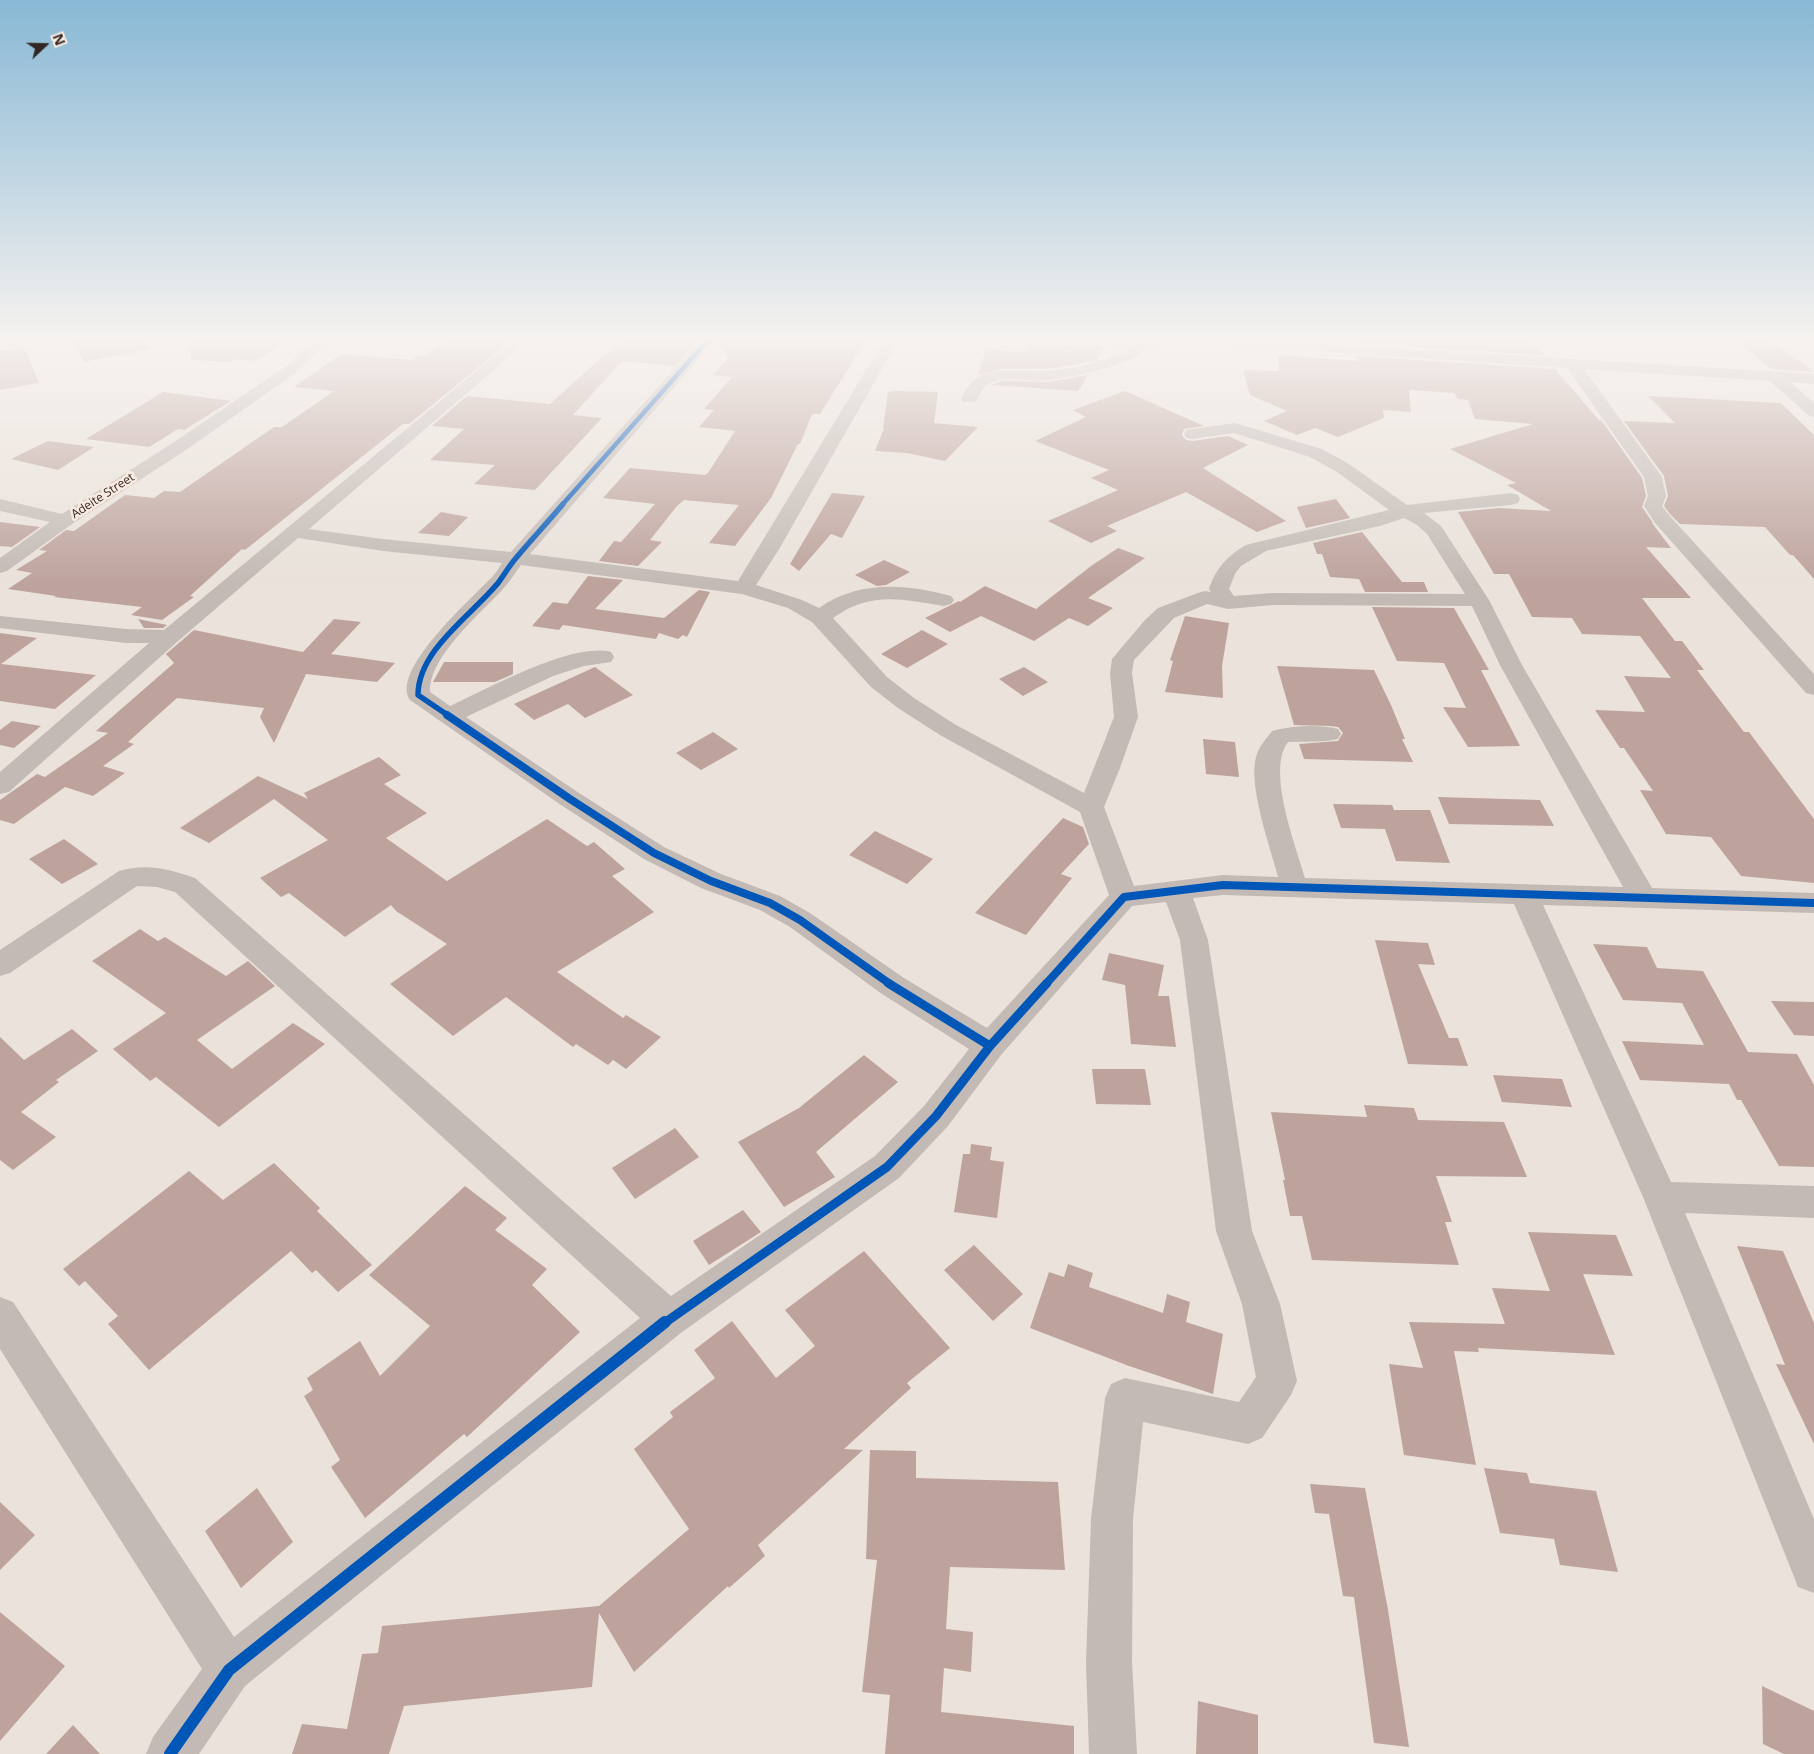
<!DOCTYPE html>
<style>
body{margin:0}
#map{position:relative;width:1814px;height:1754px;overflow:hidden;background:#eae2db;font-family:"Open Sans",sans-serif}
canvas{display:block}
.north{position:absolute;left:20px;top:20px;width:50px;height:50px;-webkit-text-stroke:4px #f9ebe1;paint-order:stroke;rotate:69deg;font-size:14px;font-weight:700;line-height:20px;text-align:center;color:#322724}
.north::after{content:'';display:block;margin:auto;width:18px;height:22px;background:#322724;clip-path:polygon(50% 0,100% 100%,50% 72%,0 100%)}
</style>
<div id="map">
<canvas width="1814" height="1754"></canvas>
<div class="north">N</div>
</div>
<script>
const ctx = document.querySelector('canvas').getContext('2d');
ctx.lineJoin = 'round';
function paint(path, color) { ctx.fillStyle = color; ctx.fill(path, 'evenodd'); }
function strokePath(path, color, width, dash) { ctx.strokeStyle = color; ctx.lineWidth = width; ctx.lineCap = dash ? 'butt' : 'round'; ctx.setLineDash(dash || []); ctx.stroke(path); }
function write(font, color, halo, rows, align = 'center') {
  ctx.font = font + ' "Open Sans",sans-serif'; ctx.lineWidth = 5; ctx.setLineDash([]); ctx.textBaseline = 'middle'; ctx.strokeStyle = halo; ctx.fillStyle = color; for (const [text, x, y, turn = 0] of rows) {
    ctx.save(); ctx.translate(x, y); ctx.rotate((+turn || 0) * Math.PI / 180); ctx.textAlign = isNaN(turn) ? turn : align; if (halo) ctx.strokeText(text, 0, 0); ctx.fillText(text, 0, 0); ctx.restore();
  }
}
paint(new Path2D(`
 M70 339H150L151 349 84 362Z
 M188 339H291L254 361 237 359 231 362 191 360V353H187Z
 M447 339H513L409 424H403L245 550 242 549 190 596 194 597 162 620 131 615 142 607 54 597 56 596 8 589 32 573 16 570 47 551 39 550 66 530 74 531 125 495 154 498 164 491 180 492 274 427H282L334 391 294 387 341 354 412 360 418 356H423Z
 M622 339H699L675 366 622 361 573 415 602 418 535 490 474 484 495 465 430 460 464 429 432 426 467 396 550 404Z
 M718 339H867L820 414H812L800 444H798L771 498 735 546 709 543 739 505 684 500 677 506 650 540 662 542 638 566 599 561 614 541 621 542 655 504 603 498 630 468 705 475 708 473 735 431 699 427 714 410 704 409 732 377 713 375 729 357 715 343Z
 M1345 339H1530L1544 355 1347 343Z
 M1735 339H1770L1814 372 1771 369Z
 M1036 340 1075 347 1079 340 1084 341 1087 344 1105 347 1097 360 1084 363 1048 369H1001L978 375 986 349 1022 352Z
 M24 347 39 383 0 390V351Z
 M1278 355 1358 361 1355 356 1555 369 1599 420 1602 421 1642 478 1646 496 1642 507 1653 523H1652L1671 548 1646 547 1691 598H1642L1675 641H1682L1704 670H1697L1744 732H1749L1814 819V883L1741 876 1711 837 1666 834 1640 790 1653 791 1624 748H1620L1595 710 1645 712 1624 676 1671 678 1640 636 1582 634 1572 618 1532 617 1509 574H1494L1458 512 1499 508 1551 511 1507 485 1516 483 1450 449 1533 424 1475 419 1468 400 1458 399 1454 393 1409 390 1411 412 1383 410 1384 418 1338 437 1315 428 1297 435 1264 421 1287 411 1250 395 1243 370 1279 371Z
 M1088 375 1078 391 991 385 1003 381 1049 382Z
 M893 391 938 392 934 423 978 427 945 461 907 453 875 451 884 428H883L888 392Z
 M1125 391 1204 426 1184 429 1182 435 1186 440 1192 441 1228 436 1248 445 1203 468 1286 521 1257 532 1186 492 1107 526 1117 531 1091 543 1048 521 1118 490 1091 478 1109 470 1035 441 1086 417 1073 410Z
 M163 392 231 401 184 430 178 429 149 447 86 439Z
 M1648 396 1781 403 1814 435V579L1793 555H1790L1765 527 1680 524 1670 514 1664 506 1668 496 1664 476 1624 421 1675 423Z
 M48 441 94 447 58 470 11 459Z
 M832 493 865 496 842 538 831 534 799 571 790 564Z
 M1336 499 1350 518 1306 528 1297 507Z
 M441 512 468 517 449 536 418 533Z
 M0 522 40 527 12 547 0 546Z
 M1362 532 1402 582H1424L1428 592H1365L1359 579 1330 577 1322 554H1317L1313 543Z
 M1118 548 1145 558 1088 598 1113 608 1088 626 1069 618 1034 641 981 616 950 632 925 618 959 601 960 602 985 586 1036 609 1091 566Z
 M884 560 910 572 886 585 877 586 855 575Z
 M588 576 623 580 595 609 664 618 699 590 710 592 687 637 683 635 678 639 659 633 656 639 563 625 559 630 532 626 553 602 567 604Z
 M1372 607 1454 608 1489 670H1481L1520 746 1468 747 1443 707 1466 708 1444 663 1397 661Z
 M1185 616 1229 623 1222 666 1223 698 1165 692 1173 661 1170 660Z
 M138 619 167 625 163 628H144Z
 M334 619 361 622 331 654 395 663 377 682 306 674 274 743 260 717 264 708 177 698 128 742 134 744 103 766 125 773 93 796 65 787 14 824 0 820V800L37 774 45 777 108 733 96 731 174 663 166 654 194 630 303 652Z
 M922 630 948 644 907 668 881 654Z
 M0 633 37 638 1 664 96 675 55 709 0 701Z
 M444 662H513V674L495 682H433Z
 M1277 666 1374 670 1391 705 1405 739H1402L1413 762 1304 759 1299 744 1338 741 1343 733 1338 727 1330 726 1294 725Z
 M595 667 633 695 585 718 568 704 534 720 514 704Z
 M1024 667 1048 682 1023 696 999 679Z
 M12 721 41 726 14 748 0 745V730Z
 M713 732 738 749 701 770 676 753Z
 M1203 739 1235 742 1239 777 1206 774Z
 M379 757 401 775 384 784 427 813 386 838 447 881 547 819 587 846 594 842 625 869 612 876 654 912 557 972 623 1018 626 1015 661 1037 626 1069 613 1060 608 1065 576 1044 573 1047 506 997 453 1036 390 984 447 944 396 911 391 905 345 937 289 893 281 897 260 878 328 840 274 799 209 843 180 828 258 776 308 799 304 793Z
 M1438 797 1540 800 1554 826 1449 824Z
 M1333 804 1392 805 1394 810H1430L1450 863 1396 861 1385 829 1341 828Z
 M1063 818 1083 827 1089 844 1061 874 1072 878 1026 935 975 913Z
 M875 831 933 859 907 884 849 855Z
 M64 839 98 864 62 884 29 859Z
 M140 929 158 941 165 937 226 976 248 961 275 986 197 1040 232 1069 293 1023 325 1044 219 1127 156 1077 150 1081 113 1049 166 1013 92 961Z
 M1375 940 1428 943 1435 965 1418 964 1449 1038H1458L1468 1066 1408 1064Z
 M1593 944 1647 947 1657 968 1703 971 1748 1052 1797 1054 1814 1085V1167L1779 1166 1741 1100H1737L1729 1084 1640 1080 1622 1041 1704 1045 1682 1003 1623 1000Z
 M1109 953 1164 965 1158 996H1169L1176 1047 1131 1044 1125 985 1102 980Z
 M1771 1001 1814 1002V1036L1794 1035Z
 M72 1029 98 1051 56 1080 59 1082 21 1112 56 1137 13 1170 0 1160V1037L24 1060Z
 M864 1055 898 1082 816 1152 835 1177 784 1207 738 1142 799 1108Z
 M1092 1069H1145L1151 1105 1096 1104Z
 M1493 1075 1562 1079 1572 1107 1502 1102Z
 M1364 1105 1414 1108 1418 1120 1504 1122 1527 1177 1436 1176 1452 1222H1445L1459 1265 1312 1260 1302 1216H1290L1283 1180H1285L1271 1112 1367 1117Z
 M675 1128 699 1157 635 1199 612 1168Z
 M971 1144 992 1147 990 1160 1004 1162 997 1218 954 1212 963 1154H970Z
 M274 1163 320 1208 317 1211 372 1265 338 1292 316 1270 312 1273 291 1251 149 1370 108 1324 118 1316 85 1281 79 1286 63 1269 189 1171 223 1200Z
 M465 1186 507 1218 495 1230 547 1269 532 1285 580 1332 467 1437 464 1434 365 1518 331 1467 340 1460 304 1396 313 1390 307 1378 360 1341 380 1376 430 1326 369 1275Z
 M743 1210 761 1232 709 1265 693 1241Z
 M1528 1232 1616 1235 1633 1276 1583 1274 1615 1355 1478 1348 1479 1352 1454 1351 1476 1465 1404 1455 1389 1364 1423 1368 1409 1322 1505 1324 1492 1288 1550 1291Z
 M974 1245 1023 1294 993 1321 944 1270Z
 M1737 1246 1783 1251 1814 1323V1444L1776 1364 1785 1365Z
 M864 1251 950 1348 907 1383 911 1388 844 1449 863 1450 758 1545 765 1556 729 1588 728 1586 634 1672 599 1613 592 1687 404 1706 389 1754H292L302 1724 347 1729 362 1654 378 1653 382 1626 599 1606 689 1529 634 1449 673 1417 670 1412 715 1378 694 1350 732 1321 776 1378 815 1346 785 1310Z
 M1068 1264 1093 1273 1089 1287 1163 1313 1167 1294 1190 1302 1186 1322 1223 1334 1213 1394 1129 1366 1030 1328 1049 1272 1064 1277Z
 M870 1450 916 1451V1478L1058 1482 1065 1570 950 1567 946 1629 973 1632 971 1672 944 1668 941 1712 1074 1726V1754H885L890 1695 862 1692 877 1560 866 1559Z
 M1484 1468 1527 1473 1530 1483 1596 1491 1618 1572 1560 1565 1554 1539 1500 1533Z
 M1310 1484 1365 1488 1388 1610 1409 1747 1374 1743 1354 1597 1343 1596 1329 1514 1315 1513Z
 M257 1488 293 1542 241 1588 205 1531Z
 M0 1502 35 1535 0 1570Z
 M0 1612 65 1666 0 1741Z
 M1762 1686 1814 1711V1754H1784L1763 1744Z
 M1198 1701 1258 1715V1754H1196Z
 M73 1725 100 1754H46Z`), '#bea39d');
paint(new Path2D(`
 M12 339H41L39 342 0 349V341Z
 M318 339H335L320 349 298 371 189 448 72 524 7 571 0 573V558L50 522 0 511V499L62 514 177 440 288 365 310 343Z
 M515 339H530L309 529 383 539 511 552 701 339H716L530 554 738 581 885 339H899L778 551 756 585 802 600 819 608C859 580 906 584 951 596L954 600 951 604 944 606C901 599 870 591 833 618L887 677 914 698 956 725 1084 793 1114 717 1110 673 1112 659 1145 620 1158 608 1198 593 1205 591 1211 592 1209 589C1215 569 1228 555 1246 545L1389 510 1337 472 1310 457 1234 433 1192 439 1186 438 1184 434 1186 430 1235 423 1322 449 1349 464 1407 505 1511 493 1518 495 1520 499 1518 503 1511 505 1424 513 1441 526 1489 600 1522 665 1652 888 1814 893V913L1543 905 1671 1182 1814 1186V1218L1685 1213 1814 1519V1593L1798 1587 1643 1197 1514 904 1223 895 1193 898 1208 940 1252 1231 1280 1304 1297 1381 1291 1395 1262 1438 1248 1444 1143 1422 1133 1519 1132 1662 1137 1754H1089L1086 1662 1091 1519 1105 1398 1111 1384 1125 1378 1239 1402 1256 1377 1242 1304 1216 1231 1180 940 1166 902 1132 906 1001 1055 948 1126 899 1178 682 1332 245 1686 199 1754H146L153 1737 202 1669 0 1349V1297L13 1302 234 1637 640 1318 175 892 157 887 137 886 10 973 0 976V950L119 871C146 863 169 869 195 878L671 1296 875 1156 924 1106 969 1049 882 994 790 927 760 910 701 888 644 859 561 805 410 700C390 671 469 601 488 581 494 576 498 569 502 563L383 551 298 538 177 642 9 792 0 794V772L149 643H126L0 628V616L126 629 164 630ZM1404 518 1417 525 1427 534 1465 594 1273 593 1234 596 1229 589 1235 574 1241 566 1266 551 1380 526ZM521 565 742 594 788 608 812 622 871 687 898 708 940 735 1080 812 1109 895 987 1028 904 978 810 913 780 896 721 874 664 847 579 793 466 717 553 676 584 666 611 662 614 657 611 652C571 642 488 689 450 706L430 692C429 657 479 615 502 590 509 583 515 573 521 565ZM1207 604 1228 609 1273 605 1472 606 1500 665 1623 887 1305 878C1296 846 1266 770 1288 742 1305 741 1322 743 1338 739L1341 734 1338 729C1317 724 1293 726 1272 731 1266 739 1259 746 1256 757 1248 786 1270 846 1278 877L1223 875 1134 886 1104 807 1120 768 1138 717 1132 673 1134 660 1174 618Z
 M1085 339H1252L1814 374V384L1790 382 1814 403V417L1808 415 1770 381 1584 369 1662 477 1666 496 1662 506 1669 515 1814 674V695L1806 693 1655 523 1644 506 1648 496 1644 477 1567 368 1190 343 1144 347 1145 349C1134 366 1060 380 1039 381 1024 381 1006 376 992 382 982 387 980 394 975 402H963L961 399C965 390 971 381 980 376 998 368 1018 371 1037 371 1066 371 1104 363 1129 348L1092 343 1087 342Z`), '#c3bab5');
strokePath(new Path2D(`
 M562 505 709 339`), '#0057b8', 4.5);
strokePath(new Path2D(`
 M449 716 418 695C418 650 472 615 498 583 504 575 509 566 516 558 531 540 548 522 563 504`), '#0057b8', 5.5);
strokePath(new Path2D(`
 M447 715 570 799 654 853 711 881 770 903 800 920 890 984
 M1046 984 1124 897 1223 885 1814 903`), '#0057b8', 8);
strokePath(new Path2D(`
 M888 983 990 1046
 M663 1324 887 1167 936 1116 990 1046 1047 983`), '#0057b8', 9);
strokePath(new Path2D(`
 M170 1754 229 1670 665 1322`), '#0057b8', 12);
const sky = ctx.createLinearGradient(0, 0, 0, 584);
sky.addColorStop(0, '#88b8d5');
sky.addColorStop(0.58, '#f6f2ef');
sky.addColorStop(1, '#f6f2ef00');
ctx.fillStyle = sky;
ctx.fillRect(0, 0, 1814, 584);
write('12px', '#322724', '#f9ebe1', [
 ["Adeite Street",103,496,-33]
]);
</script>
